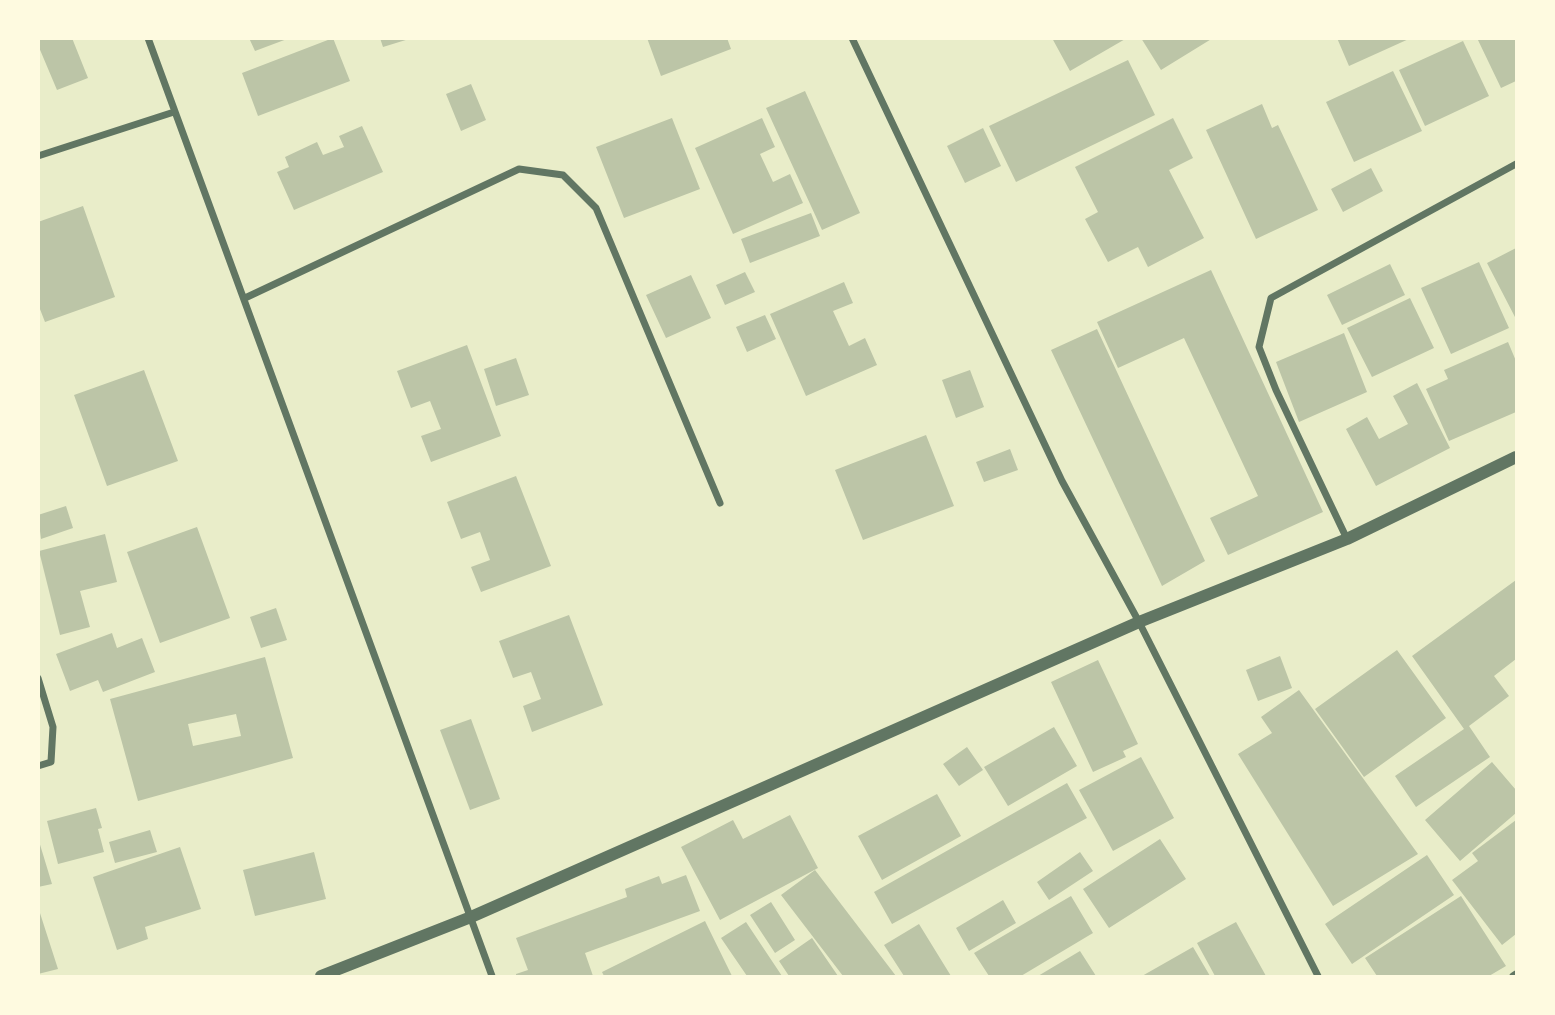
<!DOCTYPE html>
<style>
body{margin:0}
#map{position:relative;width:1555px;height:1015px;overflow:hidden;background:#e9edc9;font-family:"DM Sans",sans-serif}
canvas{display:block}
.frame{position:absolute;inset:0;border:40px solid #fefae0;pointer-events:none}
</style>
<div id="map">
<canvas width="1555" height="1015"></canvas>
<div class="frame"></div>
</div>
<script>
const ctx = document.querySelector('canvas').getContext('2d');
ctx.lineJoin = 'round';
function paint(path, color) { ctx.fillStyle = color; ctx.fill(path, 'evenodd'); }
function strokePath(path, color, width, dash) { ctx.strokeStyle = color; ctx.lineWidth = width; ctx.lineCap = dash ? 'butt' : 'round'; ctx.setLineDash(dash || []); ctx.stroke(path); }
paint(new Path2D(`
 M38 38H72L88 78 57 90 38 45Z
 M249 38H287V39L255 51Z
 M333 38 350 81 258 116 242 73Z
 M380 38H409V39L383 47Z
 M647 38H727L731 49 661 76Z
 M1052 38H1127L1070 71Z
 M1141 38H1213L1161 70Z
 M1337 38H1411L1349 66Z
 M1477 38H1516V81L1501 88Z
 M1463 41 1489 96 1425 126 1399 70Z
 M1128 60 1155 115 1016 182 989 126Z
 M1393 71 1422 131 1354 162 1326 102Z
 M471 84 486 120 461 131 446 94Z
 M805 91 860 213 822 230 766 108Z
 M1262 104 1272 128 1278 125 1318 210 1256 239 1206 130Z
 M672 118 700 189 624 218 596 147Z
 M762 118 775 147 760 154 773 182 790 174 803 203 733 234 695 148Z
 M1173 118 1193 158 1169 170 1204 238 1148 267 1138 247 1108 262 1085 219 1098 212 1075 167Z
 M362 126 383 172 294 210 277 172 289 167 285 157 317 142 323 155 344 147 339 136Z
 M983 128 1001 166 965 183 947 146Z
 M1371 168 1383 191 1343 212 1331 189Z
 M83 206 115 297 45 322 38 304V222Z
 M811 213 820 236 750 263 741 239Z
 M1516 248V319L1487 263Z
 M1479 262 1509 328 1451 354 1421 288Z
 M1390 264 1405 295 1342 325 1327 295Z
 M1211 270 1323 512 1228 555 1210 518 1258 496 1184 338 1118 368 1097 322Z
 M745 272 755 292 725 305 716 285Z
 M691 275 711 318 666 338 646 295Z
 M844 282 853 303 833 311 849 346 865 338 877 365 806 396 770 314Z
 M1410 298 1434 348 1372 377 1347 328Z
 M765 315 776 339 747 352 736 327Z
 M1097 329 1205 561 1162 586 1051 350Z
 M1344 333 1367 392 1299 422 1276 362Z
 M1508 342 1516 361V412L1449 441 1426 389 1448 379 1444 370Z
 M467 345 501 436 431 462 421 436 441 429 430 401 411 408 397 371Z
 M516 358 529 395 496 406 484 369Z
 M144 370 178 461 107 486 74 395Z
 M970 370 984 407 956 418 942 380Z
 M1417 383 1450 448 1376 486 1346 429 1367 417 1379 439 1408 424 1393 396Z
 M926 435 954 506 863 540 835 470Z
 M1010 449 1018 470 984 482 976 462Z
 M516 476 551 566 481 592 471 567 490 560 480 532 461 539 447 502Z
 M66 506 73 528 41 539 38 515Z
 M197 527 230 618 160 643 127 552Z
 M105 534 117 582 80 591 90 627 60 635 39 551Z
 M1516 580V659L1494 676 1509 696 1469 726 1490 757 1416 807 1395 776 1464 729 1412 656Z
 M276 608 287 640 261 648 250 617Z
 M569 615 603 705 532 732 523 706 541 699 531 672 513 678 499 641Z
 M112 633 117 648 142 638 155 672 103 692 98 680 70 691 56 654Z
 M1397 650 1446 718 1364 777 1315 709Z
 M1280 656 1292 688 1258 701 1246 670Z
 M265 657 293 758 138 801 110 699ZM236 714 241 736 193 746 188 724Z
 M1098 660 1138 744 1123 751 1126 757 1093 772 1051 682Z
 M1299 690 1418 854 1333 906 1238 754 1272 733 1261 717Z
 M471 719 500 799 470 810 440 730Z
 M1054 727 1077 766 1008 806 984 767Z
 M967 747 983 770 959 786 943 764Z
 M1141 757 1174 818 1113 851 1079 790Z
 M1492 762 1516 790V813L1460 861 1425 820Z
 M1067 783 1087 818 892 924 874 892Z
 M937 794 961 836 882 880 858 836Z
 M96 808 102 828 98 829 104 852 58 864 47 821Z
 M790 815 818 868 720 920 681 847 733 820 743 839Z
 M1516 820V934L1502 945 1452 880 1478 861 1472 853Z
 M150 830 157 852 115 863 109 842Z
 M38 838 52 884 38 887Z
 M1160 839 1186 879 1109 928 1083 889Z
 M180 847 201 909 145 927 148 939 117 950 93 877Z
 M314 852 326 899 255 916 243 870Z
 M1080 852 1093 871 1049 900 1037 882Z
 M1427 855 1454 895 1352 964 1325 924Z
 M815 870 896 976H843L781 895Z
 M686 875 700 911 585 953 593 976H516V974L528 970 516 938 627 897 625 889 659 876 662 884Z
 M1071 896 1093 933 1021 976H989L974 953Z
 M1461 896 1506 966 1489 976H1377L1365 958Z
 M1003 900 1016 923 969 951 956 928Z
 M771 902 795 940 775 953 750 915Z
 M39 910 58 969 38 974V911Z
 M705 921 732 976H604L602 972Z
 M746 922 782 976H747L721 938Z
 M1236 922 1266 976H1215L1197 943Z
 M919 924 951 976H904L884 945Z
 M812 938 838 976H789L779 961Z
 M1193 947 1210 976H1142Z
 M1080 951 1096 976H1038Z`), '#bcc5a7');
strokePath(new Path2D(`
 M148 38 492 976
 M852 38 1062 481 1139 622 1318 976
 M38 156 174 112
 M245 298 519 169 563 175 596 208 720 503
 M1347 539 1276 390 1259 347 1271 298 1516 164
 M38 678 53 727 51 762 38 766
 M1513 976 1516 974`), '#617663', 7);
strokePath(new Path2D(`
 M321 976 471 917 1139 622 1347 539 1516 457`), '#617663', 12);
</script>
